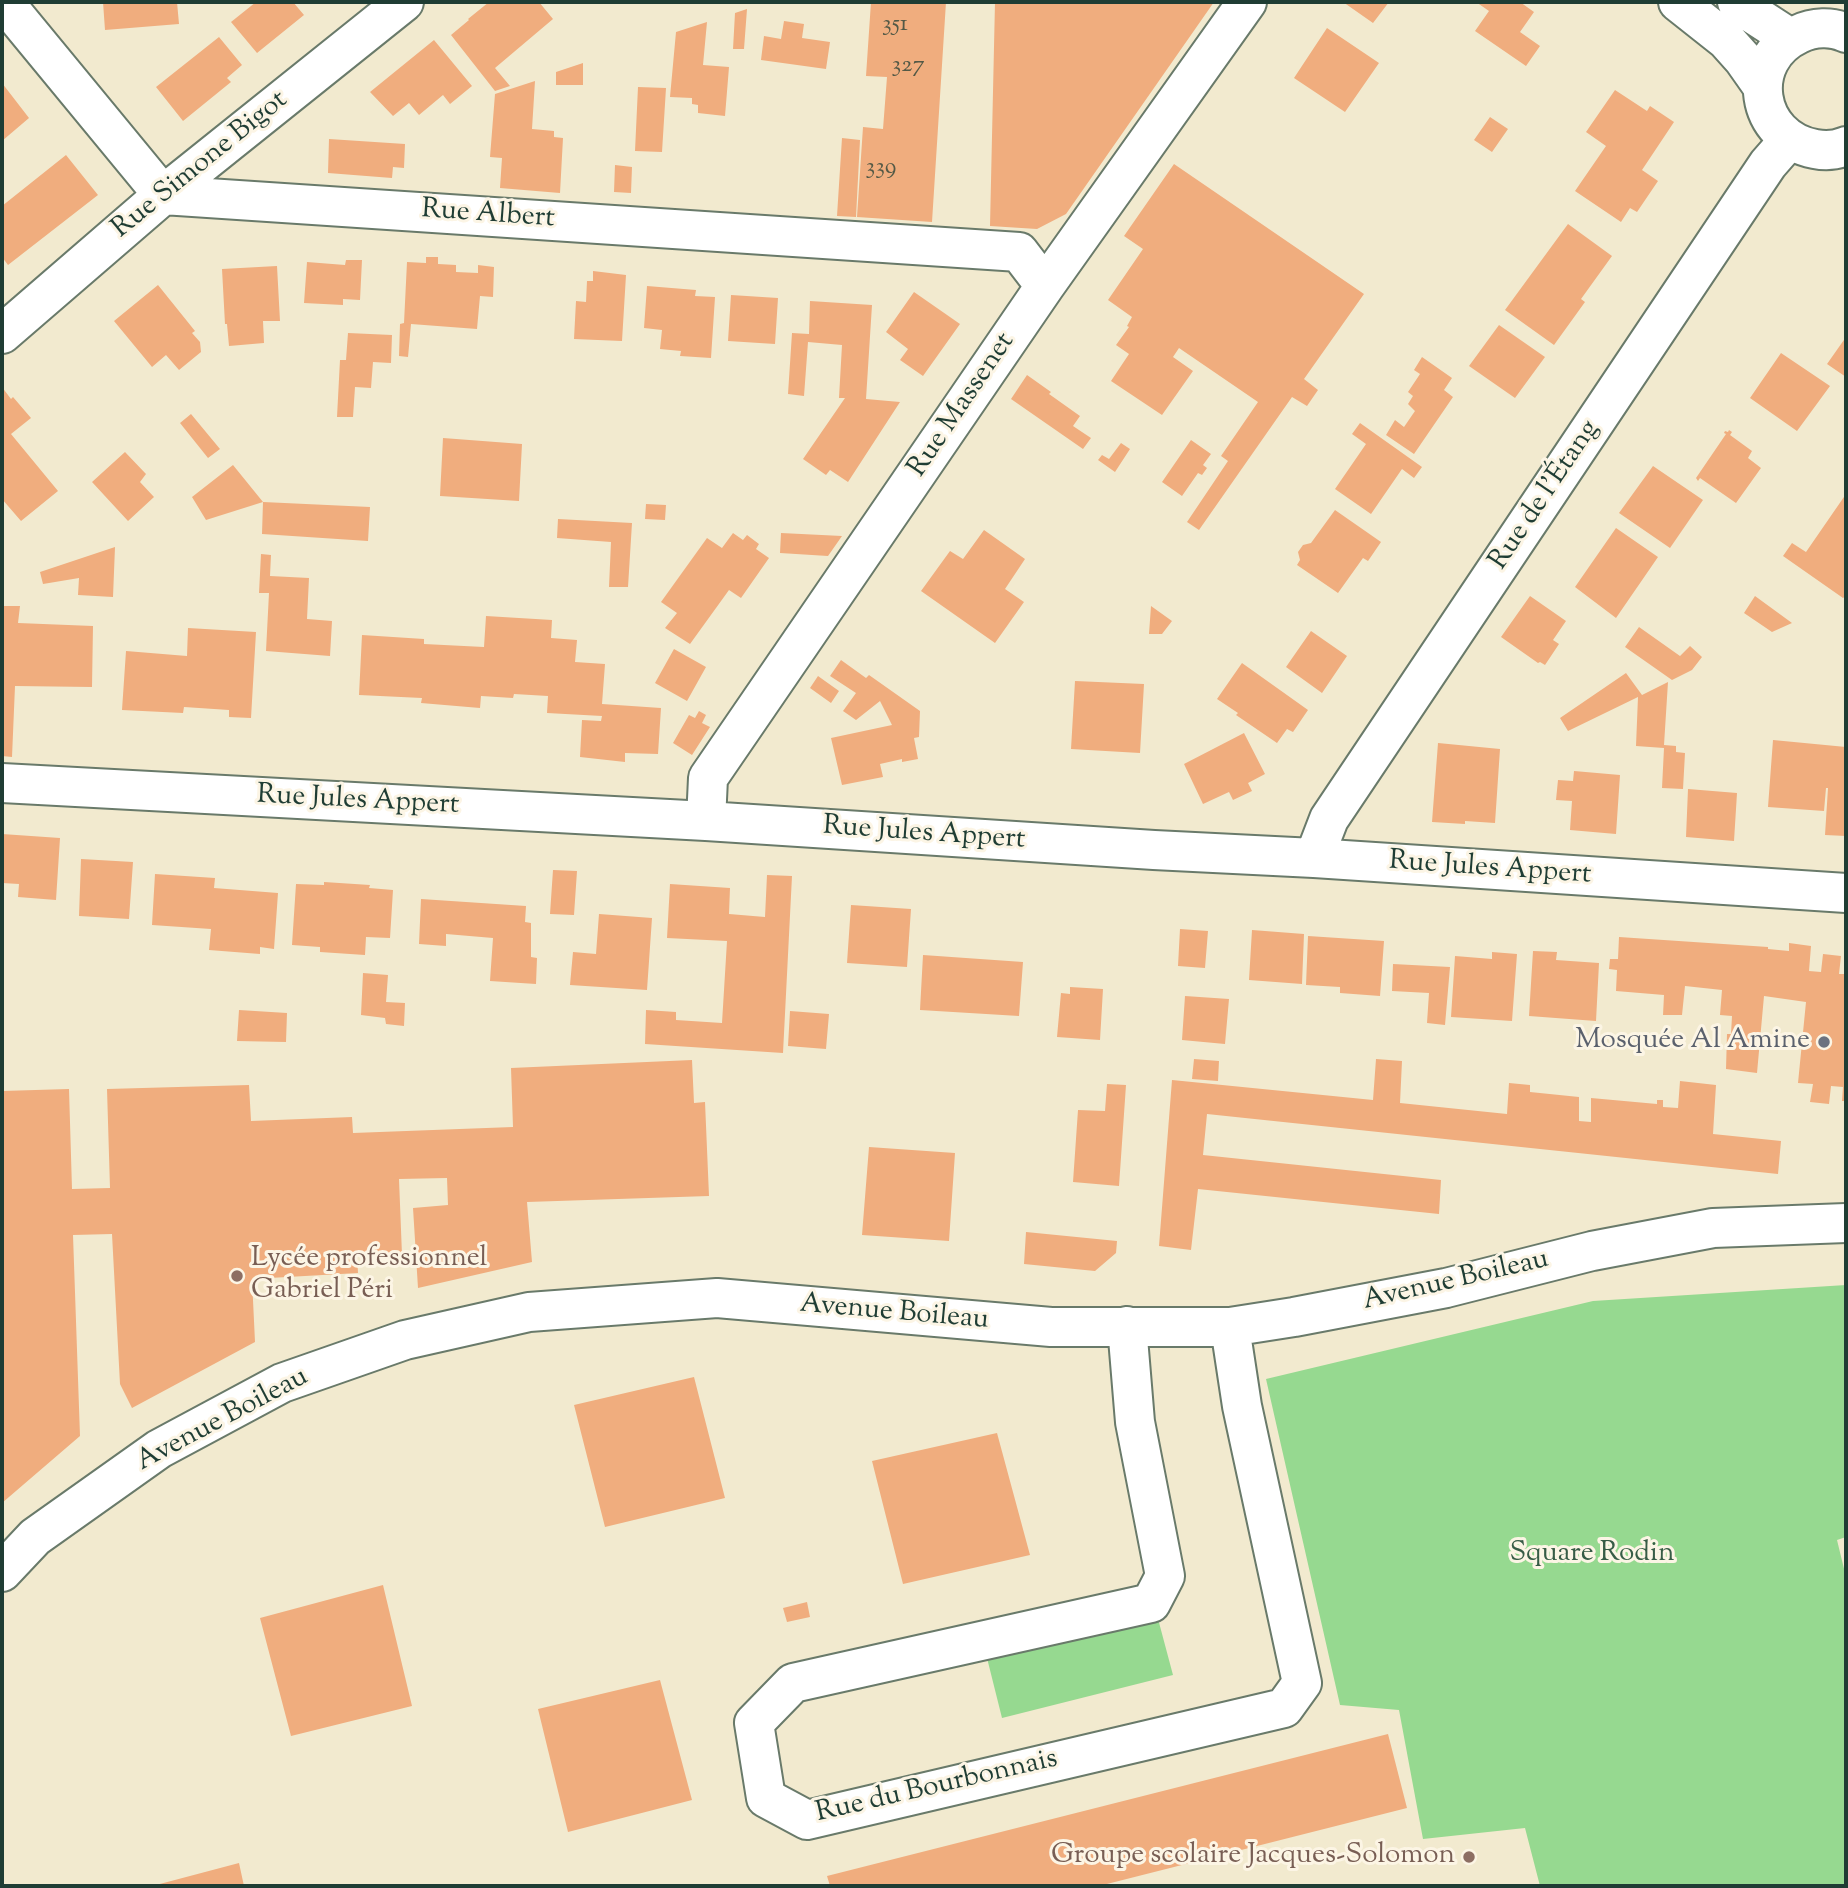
<!DOCTYPE html>
<meta charset="utf-8">
<style>
body{margin:0}
#map{position:relative;width:1848px;height:1888px;overflow:hidden;background:#f2eacf;font-family:"Sorts Mill Goudy",serif}
canvas{display:block}
.frame{position:absolute;inset:0;border:4px solid #1f3d34;pointer-events:none}
</style>
<div id="map">
<canvas width="1848" height="1888"></canvas>
<div class="frame"></div>
</div>
<script>
const ctx = document.querySelector('canvas').getContext('2d');
ctx.lineJoin = 'round';
function paint(path, color) { ctx.fillStyle = color; ctx.fill(path, 'evenodd'); }
function strokePath(path, color, width, dash) { ctx.strokeStyle = color; ctx.lineWidth = width; ctx.lineCap = dash ? 'butt' : 'round'; ctx.setLineDash(dash || []); ctx.stroke(path); }
function write(font, color, halo, rows, align = 'center') {
  ctx.font = font + ' "Sorts Mill Goudy",serif'; ctx.lineWidth = 6; ctx.setLineDash([]); ctx.textBaseline = 'middle'; ctx.strokeStyle = halo; ctx.fillStyle = color; for (const [text, x, y, turn = 0] of rows) {
    ctx.save(); ctx.translate(x, y); ctx.rotate((+turn || 0) * Math.PI / 180); ctx.textAlign = isNaN(turn) ? turn : align; if (halo) ctx.strokeText(text, 0, 0); ctx.fillText(text, 0, 0); ctx.restore();
  }
}
paint(new Path2D(`
 M1846 1285V1537L1837 1540 1846 1577V1886H1540L1525 1828 1423 1839 1399 1710 1340 1705 1266 1379 1593 1301Z
 M1157 1615 1173 1675 1002 1718 987 1658Z`), '#96d990');
paint(new Path2D(`
 M103 2H177L179 24 105 30Z
 M256 2H293L304 15 257 53 231 22Z
 M489 2H539L553 19 495 68 510 86 495 91 451 35 469 20 468 19Z
 M871 2H946L932 222 857 217 863 127 883 129 887 77 866 76Z
 M995 2H1214L1066 214 1037 229 990 226Z
 M1343 2H1389L1373 23Z
 M1476 2H1520L1534 12 1520 32 1540 46 1526 66 1475 31 1489 11Z
 M747 9 744 49H733L735 13Z
 M784 21 804 24 802 38 830 42 826 69 761 60 764 36 781 39Z
 M707 22 703 65 729 67 725 116 698 113V105L692 104V98L670 97 676 32Z
 M1327 28 1379 63 1345 112 1294 78Z
 M219 37 242 65 227 78 231 82 183 121 156 87Z
 M434 40 472 86 450 104 443 95 419 115 409 103 393 116 370 92Z
 M583 63V85H556V72Z
 M535 81 532 129 554 131V137L563 138 560 193 500 188 502 158 490 157 495 94Z
 M2 83 29 118 2 141Z
 M638 87 666 88 662 152 635 151Z
 M1615 90 1647 111 1650 106 1674 122 1642 170 1658 181 1637 212 1630 208 1621 222 1575 191 1606 146 1586 132Z
 M1490 117 1508 129 1492 152 1474 140Z
 M842 138 860 140 856 217 837 216Z
 M329 139 405 144 404 168 393 167 392 178 328 173Z
 M66 155 98 195 8 265 2 257V206Z
 M1174 164 1364 294 1304 379 1318 390 1307 406 1292 397 1199 530 1187 522 1228 461 1221 456 1258 402 1179 348 1173 357 1193 371 1162 415 1111 381 1129 354 1116 345 1129 327 1127 326 1132 317 1108 300 1143 249 1124 236Z
 M615 165 632 167 631 193 614 192Z
 M1568 224 1612 256 1581 299 1585 302 1554 345 1505 310Z
 M426 257H438V264L456 265V272L478 273V265L494 267 493 297 480 296 477 329 411 324 408 357 399 356 400 324 404 323 407 262 426 263Z
 M346 260H362L360 300 343 299V305L304 303 307 262 345 265Z
 M277 266 280 321H263L264 343 229 346 227 324H225L222 269Z
 M593 271 626 275 622 341 574 339 576 301 586 302 587 281H593Z
 M158 285 195 331 192 333 200 342 201 352 179 370 166 355 152 367 114 321Z
 M647 286 696 290 695 296 715 297 711 358 680 356 681 351 660 349 662 330 644 328Z
 M914 292 960 324 923 376 900 360 908 349 886 332Z
 M731 295 778 298 775 344 728 341Z
 M810 301 872 305 866 399 900 402 848 482 830 470 826 475 803 459 845 398H839L842 345 808 342 804 396 788 394 792 333 809 334Z
 M1499 325 1545 357 1515 398 1469 366Z
 M348 333 392 335 391 363 373 362 371 388 355 387 353 417H337L340 360H346Z
 M1846 337V377L1827 364Z
 M1781 353 1830 386 1797 431 1750 398Z
 M1422 357 1452 378 1444 390 1453 397 1414 454 1386 435 1395 420 1404 427 1415 411 1408 404 1413 396 1408 392 1420 374 1414 370Z
 M1027 375 1051 392 1049 394 1080 416 1073 426 1091 438 1083 449 1011 399Z
 M2 387 11 399 13 397 31 418 11 434 58 491 21 521 2 499Z
 M191 414 220 449 208 458 180 423Z
 M1360 423 1422 467 1414 478 1402 469 1371 514 1335 489 1366 444 1352 434Z
 M1729 430 1732 432 1730 435 1752 451 1748 458 1761 468 1736 503 1700 478 1698 481 1696 478 1726 434 1724 433 1725 431 1728 432Z
 M443 438 522 444 519 501 440 496Z
 M1191 440 1211 454 1203 465 1207 468 1202 475 1198 473 1182 496 1162 482Z
 M1121 443 1130 449 1115 472 1098 460 1102 455 1109 459Z
 M125 452 146 474 140 482 154 497 128 521 92 482Z
 M233 465 263 502 370 507 368 541 262 534 263 502 206 520 192 497Z
 M1653 466 1703 500 1670 548 1619 513Z
 M1846 494V596L1843 598 1783 556 1792 543 1806 552Z
 M646 504 666 505 665 520 645 519Z
 M1335 510 1381 542 1368 561 1363 558 1338 593 1297 565 1300 560 1298 552 1303 545 1311 543Z
 M558 519 632 523 628 587H609L611 542 557 538Z
 M1616 528 1658 557 1616 618 1575 587Z
 M984 530 1025 559 1005 589 1024 602 995 643 921 591 950 551 963 559Z
 M733 533 743 540 747 535 759 544 756 549 769 558 741 598 729 590 690 644 665 628 677 613 661 602 707 538 722 548Z
 M781 533 842 536 828 556 780 553Z
 M115 547 113 597 78 595 79 578 43 584 40 572Z
 M261 554 271 555 270 576 309 578 307 619 332 621 330 656 266 651 269 593H259Z
 M1530 596 1566 621 1553 640 1559 644 1545 665 1540 662 1538 663 1501 637Z
 M1755 596 1792 623 1772 632 1744 613Z
 M2 606H20L18 623 93 626 92 687 15 686 12 757 2 756Z
 M1151 606 1172 621 1162 634H1149Z
 M486 616 552 620 551 638 577 640 575 662 605 664 602 704 661 708 658 754 625 753V762L580 757 582 720 601 721 602 716 547 713 548 696 514 694 513 698 481 696 480 708 421 703 422 698 359 695 362 635 424 639V644L484 647Z
 M1639 627 1680 656 1690 646 1702 657 1692 670 1672 680 1625 647Z
 M188 628 256 632 251 718 229 717V710L184 707 183 713 122 710 126 651 187 656Z
 M1311 631 1347 656 1322 693 1286 667Z
 M674 649 706 667 687 701 655 683Z
 M841 660 866 678 869 675 920 711 919 737 914 738 918 759 902 762V759L880 764 883 777 842 785 831 738 892 725 880 701 856 720 843 711 856 693 830 676Z
 M1242 663 1308 710 1293 732 1287 729 1277 743 1236 715 1238 713 1217 699Z
 M1626 673 1642 695 1668 682 1664 745 1676 746V752L1685 753 1683 789 1662 788 1664 748 1636 746 1638 697 1568 731 1560 718Z
 M818 676 839 691 831 703 810 688Z
 M1075 681 1144 684 1140 753 1071 749Z
 M699 711 706 715 702 723 710 727 692 755 673 743 689 715 695 718Z
 M1244 733 1265 774 1248 783 1252 791 1233 800 1229 792 1203 804 1184 764Z
 M1773 740 1846 747V836L1825 835 1828 788H1826L1824 811 1768 807Z
 M1438 743 1500 749 1495 823 1465 821V824L1432 822Z
 M1574 771 1620 775 1616 834 1570 830 1572 801 1556 800 1558 780 1573 781Z
 M1688 789 1737 793 1734 841 1686 837Z
 M2 834 60 838 56 900 18 897 19 884 2 883Z
 M81 859 133 862 129 919 79 916Z
 M553 870 577 871 574 915 550 914Z
 M155 874 215 878 214 888 278 893 274 949 260 947V954L209 950 211 929 152 925Z
 M767 875 792 876 783 1053 645 1044 646 1010 676 1012V1020L722 1023 727 941 667 938 670 884 730 888 729 914 765 917Z
 M324 882 370 885 369 888 393 890 390 938 366 937 365 955 320 952V947L292 945 296 884 324 885Z
 M421 899 526 906 525 922 531 923V957L537 958 536 984 490 981 493 938 446 934V946L419 944Z
 M851 905 911 909 907 967 847 963Z
 M599 914 652 918 647 990 570 985 573 952 596 954Z
 M1180 929 1208 931 1205 968 1178 966Z
 M1252 930 1304 934 1302 984 1249 980Z
 M1308 936 1384 941 1380 996 1340 993V987L1306 985Z
 M1619 937 1768 947V949L1789 951V943L1811 946 1809 971 1821 972 1823 954 1841 956 1839 974H1846V1101H1842L1843 1087 1831 1086 1829 1104 1810 1102 1813 1084 1798 1083 1806 1002 1764 996 1757 1073 1726 1069 1727 1034H1731L1732 1016 1720 1015 1722 990 1685 986 1682 1015H1663L1664 995 1616 991 1617 970 1609 969 1610 959H1618Z
 M1533 951 1557 952 1556 960 1599 963 1596 1021 1529 1016Z
 M1492 952 1517 954 1512 1021 1451 1017 1455 956 1492 959Z
 M923 955 1023 962 1019 1016 920 1010Z
 M1393 964 1450 967 1445 1025 1427 1023 1429 993 1392 991Z
 M363 973 388 975 386 1002 405 1003 404 1026 386 1024 385 1018 361 1015Z
 M1070 987 1103 989 1100 1040 1057 1037 1061 993 1070 994Z
 M1185 996 1229 999 1225 1044 1182 1040Z
 M239 1010 287 1013 286 1042 237 1041Z
 M790 1011 829 1014 826 1049 788 1046Z
 M1194 1059 1219 1061 1218 1081 1192 1079Z
 M1376 1059 1402 1061 1400 1103 1507 1114 1509 1083 1530 1085V1092L1579 1097V1121L1591 1122V1098L1657 1104V1100H1663V1107L1678 1108 1680 1081 1716 1085 1713 1134 1781 1141 1778 1174 1207 1114 1203 1155 1441 1180 1439 1214 1198 1189 1191 1250 1159 1246 1172 1080 1373 1100Z
 M692 1060 694 1103 705 1102 709 1196 527 1202 532 1262 418 1288 413 1208 448 1205 447 1178 399 1179 402 1255 357 1256 358 1273 252 1279 255 1342 132 1408 120 1384 112 1234 73 1235 80 1436 2 1503V1091L69 1089 72 1189 110 1188 107 1089 249 1085 251 1121 352 1117 353 1133 513 1127 511 1068Z
 M1107 1084 1126 1085 1119 1186 1073 1182 1078 1110 1105 1111Z
 M869 1147 955 1153 949 1241 862 1235Z
 M1026 1232 1117 1241 1116 1253 1095 1271 1024 1264Z
 M694 1377 725 1498 605 1527 574 1405Z
 M997 1433 1030 1555 903 1584 872 1461Z
 M383 1585 412 1706 291 1736 260 1618Z
 M807 1602 810 1617 787 1622 783 1608Z
 M660 1680 692 1800 568 1832 538 1709Z
 M1388 1734 1407 1808 1099 1886H830L827 1876Z
 M239 1863 244 1886H156V1885Z`), '#f0ad7e');
const street = new Path2D(`
 M4 2 163 195 1019 252 1045 286
 M2 334 163 195 404 2
 M2 783 706 821 1154 850 1314 858 1846 893
 M706 821 708 778 1045 286 1247 2
 M1314 858 1329 819 1768 164 1789 140
 M1127 1326 1135 1422 1165 1576 1151 1603 793 1683 754 1723 766 1798 807 1820 1284 1708 1302 1683 1242 1406 1230 1327
 M2 1572 35 1537 159 1449 282 1383 405 1340 529 1312 717 1298 1051 1327H1230L1294 1317 1446 1288 1592 1251 1713 1228 1846 1223`);
const secondary = new Path2D(`
 M1678 2 1726 40 1743 59 1762 86
 M1737 2 1753 14 1790 38
 M1846 33C1832 26 1813 27 1799 34 1743 60 1755 138 1815 149 1825 151 1837 150 1846 146`);
strokePath(street, '#697a6a', 42);
strokePath(secondary, '#697a6a', 42);
strokePath(street, '#fff', 38);
strokePath(secondary, '#fff', 38);
for (const [x, y, r, color] of [
 [1824,1042,7,"#6b7280"],
 [237,1276,7,"#8d6e63"],
 [1469,1857,7,"#8d6e63"]
]) { const dot = new Path2D(); dot.arc(x, y, r, 0, 2 * Math.PI); ctx.fillStyle = color; ctx.fill(dot); strokePath(dot, '#fcf5e5', 2.5); }
write('24px', '#535946', null, [
 ["351",895,26],
 ["327",908,67],
 ["339",881,169]
]);
write('28px', '#1f3d34', '#fcf5e5', [
 ["Rue Simone Bigot",201,166,-39],
 ["Rue Albert",488,216,4],
 ["Rue Massenet",963,406,-56],
 ["Rue de l'Étang",1546,496,-56],
 ["Rue Jules Appert",358,802,3],
 ["Rue Jules Appert",924,835,4],
 ["Rue Jules Appert",1490,870,4],
 ["Avenue Boileau",1456,1282,-13],
 ["Avenue Boileau",894,1314,5],
 ["Avenue Boileau",223,1421,-28],
 ["Rue du Bourbonnais",937,1788,-13]
]);
write('28px', '#5b616d', '#fcf5e5', [
 ["Mosquée Al Amine",1810,1042]
], 'right');
write('28px', '#785e54', '#fcf5e5', [
 ["Lycée professionnel",251,1260],
 ["Gabriel Péri",251,1292],
 ["Groupe scolaire Jacques-Solomon",1455,1857,"right"]
], 'left');
write('28px', '#375c46', '#fcf5e5', [
 ["Square Rodin",1592,1555]
]);
</script>
